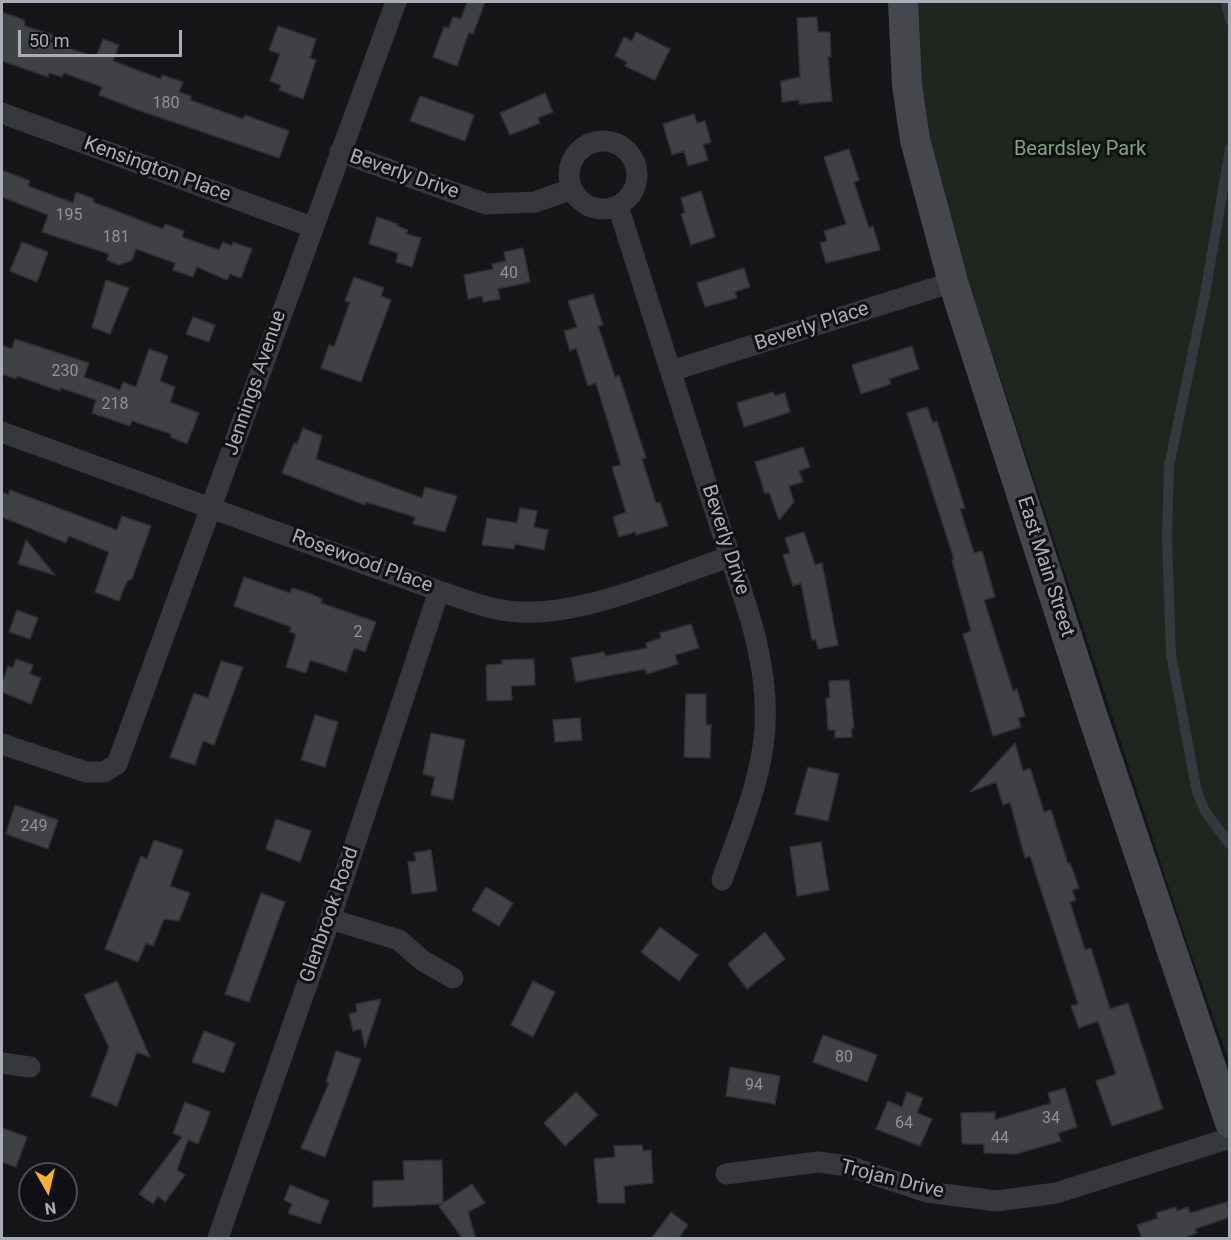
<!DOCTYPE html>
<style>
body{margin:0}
#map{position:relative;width:1231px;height:1240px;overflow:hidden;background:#161618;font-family:Roboto,sans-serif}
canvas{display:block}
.frame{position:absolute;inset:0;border:3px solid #a8adb8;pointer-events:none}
.north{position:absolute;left:18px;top:1162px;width:60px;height:60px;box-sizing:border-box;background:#111113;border:2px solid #4d4f55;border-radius:50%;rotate:172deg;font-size:16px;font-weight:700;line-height:24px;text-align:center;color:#a8adb8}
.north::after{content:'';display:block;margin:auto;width:21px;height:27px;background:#f2b134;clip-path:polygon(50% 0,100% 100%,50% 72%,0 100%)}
.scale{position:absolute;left:18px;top:30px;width:164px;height:27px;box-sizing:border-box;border:3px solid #a8adb8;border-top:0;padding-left:8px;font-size:18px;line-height:21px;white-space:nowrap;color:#a8adb8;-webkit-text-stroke:4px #111113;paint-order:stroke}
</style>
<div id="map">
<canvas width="1231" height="1240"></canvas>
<div class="frame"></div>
<div class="north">N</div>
<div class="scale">50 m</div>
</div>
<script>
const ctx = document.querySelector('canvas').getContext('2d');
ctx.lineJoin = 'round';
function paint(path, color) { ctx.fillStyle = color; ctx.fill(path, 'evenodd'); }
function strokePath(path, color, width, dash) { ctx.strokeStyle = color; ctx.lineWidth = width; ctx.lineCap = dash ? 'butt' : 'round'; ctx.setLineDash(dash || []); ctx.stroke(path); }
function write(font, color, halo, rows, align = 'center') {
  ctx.font = font + ' Roboto,sans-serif'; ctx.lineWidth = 6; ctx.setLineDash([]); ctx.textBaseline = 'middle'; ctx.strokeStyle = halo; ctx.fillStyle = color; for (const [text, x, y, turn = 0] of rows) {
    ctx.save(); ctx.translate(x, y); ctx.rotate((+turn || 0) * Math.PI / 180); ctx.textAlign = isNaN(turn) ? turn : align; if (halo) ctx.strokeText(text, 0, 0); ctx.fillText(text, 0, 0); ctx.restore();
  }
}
paint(new Path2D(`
 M909 2H1229V1061L1189 948 927 156Z`), '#1e261f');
const building = new Path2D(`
 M467 2H485L473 34 469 32 457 66 433 57 444 27 449 28 453 17 461 19Z
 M2 12 24 20 25 26 53 35 50 42 96 57 103 39 119 45 113 61 161 79 162 75 183 82 179 92 191 96 190 100 243 119 245 115 289 131 279 158 138 110 99 95 102 87 64 73 62 77 49 73 48 77 2 61Z
 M817 17 818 32H830L831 57H828L832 101 799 104V100L782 102 781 81 800 77 797 18Z
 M278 26 316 39 310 58 316 60 303 99 279 90 281 85 270 81 280 54 269 50Z
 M636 32 670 49 655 80 625 66 627 62 615 56 624 37 632 41Z
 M545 93 553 112 538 118 540 123 510 135 500 113Z
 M420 96 474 115 465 141 410 121Z
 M694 114 697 123 705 121 711 142 703 145 708 160 688 166 684 151 672 155 663 124Z
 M849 149 859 180 854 182 869 228 873 226 880 250 826 263 820 243 827 241 824 231 846 224 824 157Z
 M2 170 30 181 28 186 73 203 76 192 94 199 93 202 163 229 165 224 184 231 182 237 219 250 223 242 232 246 233 242 252 249 241 278 230 274 227 280 197 267 193 277 173 270 175 263 136 249 132 260 119 265 107 260 109 254 42 232 48 215 2 197Z
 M701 191 715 237 691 245 681 214 685 213 681 198Z
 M377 217 398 224 397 226 408 230 406 234 421 238 412 267 396 262 398 253 369 244Z
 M22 242 48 252 37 282 10 271Z
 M523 248 530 282 498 289 500 299 483 302 482 296 468 299 464 275 493 269 492 264 506 261 504 252Z
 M744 268 750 287 735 292 737 298 705 307 697 283Z
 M354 277 384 288 381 296 391 300 361 382 321 368 329 345 334 347 350 302 345 301Z
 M106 280 129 288 110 334 92 327Z
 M593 294 603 325 598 326 615 377 619 375 646 458 642 459 656 503 660 502 668 526 636 535 635 532 619 537 613 517 626 512 612 467 621 465 596 383 588 386 576 348 570 351 564 331 577 327 568 301Z
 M193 317 215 325 209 342 186 334Z
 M15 339 89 363 84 377 120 390 123 382 136 387 149 349 168 356 160 381 175 387 170 402 199 413 187 444 170 437 171 434 132 421 130 426 92 413 96 400 61 388 60 391 17 376 16 379 2 374V345L12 349Z
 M912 346 919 369 889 379 891 384 861 394 852 365Z
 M773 392 775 396 785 393 790 412 744 427 737 403Z
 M927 407 933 423 937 421 947 452 965 508 960 509 974 553 982 551 995 597 984 600 1013 691 1017 689 1025 716 1018 718 1021 727 993 736 963 634 971 631 952 560 954 559 907 413Z
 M303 428 322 436 316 459 422 498 425 487 457 496 445 532 413 524 415 517 366 502 365 505 282 473 294 443 297 444Z
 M803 447 810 467 799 471 803 482 789 486 794 502 779 520 769 492 765 494 755 462Z
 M10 490 117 530 122 516 151 526 132 579 127 581 119 601 95 592 109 552 69 536 66 543 2 517V492L8 495Z
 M520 508 537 511 534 527 548 530 544 550 515 544 514 549 482 545 487 518 517 523Z
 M804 532 815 565 822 563 838 645 818 649 816 639 812 640 801 583 793 586 783 555 790 553 785 538Z
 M26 540 55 575 18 564Z
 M244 577 290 593 292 588 311 594 322 599 321 603 376 622 365 652 354 648 346 672 310 660 306 673 286 667 296 634 290 632 291 627 234 606Z
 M17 610 38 618 30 639 9 632Z
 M691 624 699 648 675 655 678 664 647 674 645 669 576 682 571 658 604 652 605 656 647 648 646 643 661 638 660 633Z
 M16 659 33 665 30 674 41 678 31 704 2 692V683L8 666 13 668Z
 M534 659 535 685 511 686 512 700 487 701 486 665 502 664V660Z
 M221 661 243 667 214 745 203 741 195 765 170 757 194 693 208 698Z
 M849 680 854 728H851L852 737 835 738V730H828L826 698H830L829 681Z
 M686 694H706V725H711L710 758 684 757Z
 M315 715 338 722 325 767 301 760Z
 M580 718 582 740 555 742 553 720Z
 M431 733 465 740 453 800 431 795 435 777 423 774Z
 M1015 743 1023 771 1030 768 1044 812 1051 810 1068 864 1070 863 1079 888 1072 890 1076 900 1070 902 1085 950 1091 948 1110 1009 1128 1003 1163 1109 1112 1126 1096 1081 1116 1074 1098 1021 1079 1028 1071 1006 1078 1004 1030 856 1025 858 1010 802 1003 805 996 782 970 792Z
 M808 767 839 774 828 821 795 814Z
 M15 805 58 820 48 849 6 834Z
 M276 819 311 831 300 862 266 849Z
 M154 840 183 850 170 886 190 893 179 921 164 919 153 946 146 943 138 962 105 949 141 856 147 859Z
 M821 842 829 890 797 896 790 847Z
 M431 850 437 891 412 894 408 862 416 861 414 853Z
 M486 887 513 903 499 926 472 910Z
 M261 893 285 902 249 1002 225 994Z
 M660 927 698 955 679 981 641 952Z
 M765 932 785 959 747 989 728 964Z
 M117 981 150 1057 137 1052 117 1106 91 1096 109 1047 84 995Z
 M533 981 555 992 533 1037 511 1025Z
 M381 999 374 1021 365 1048 361 1029 353 1031 349 1014 357 1012 356 1004Z
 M204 1031 235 1043 224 1073 192 1062Z
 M823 1035 877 1055 867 1082 813 1062Z
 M336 1051 361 1059 325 1157 301 1148 329 1083 326 1082Z
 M730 1067 780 1076 775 1104 726 1096Z
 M1065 1088 1077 1127 1058 1133 1061 1141 1016 1154 984 1153V1144H962L961 1113 995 1112V1120L1051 1103 1048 1093Z
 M576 1092 598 1115 565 1146 544 1123Z
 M907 1092 923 1098 917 1113 932 1119 920 1146 876 1129 888 1101 902 1107Z
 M185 1102 210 1112 207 1121 198 1144 188 1140 177 1170 185 1175 165 1202 158 1196 153 1204 139 1194 182 1137 173 1133Z
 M2 1128 27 1137 16 1167 2 1162Z
 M642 1145 643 1151 651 1150 653 1183 624 1186 625 1203H598L594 1159 615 1157 614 1146Z
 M442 1160 443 1203 472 1184 485 1203 468 1212 476 1239H463L439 1206 442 1204 373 1207V1181L404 1180 403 1161Z
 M290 1185 329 1201 320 1224 288 1213 292 1204 284 1200Z
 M1227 1202 1230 1217 1195 1229 1197 1233 1181 1239H1142L1137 1225 1158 1218 1156 1213 1176 1207 1177 1211 1188 1207 1190 1213Z
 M671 1212 688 1225 678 1239H651Z`);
paint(building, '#404145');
strokePath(building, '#303034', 1.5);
strokePath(new Path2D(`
 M1226 2 1230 20
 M1230 149 1205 294 1169 466 1167 538 1171 654 1197 792 1205 811 1230 845`), '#37383d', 10);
strokePath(new Path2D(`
 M2 113 312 227
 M569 175a34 34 0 1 1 68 0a34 34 0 1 1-68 0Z
 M340 152 486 204 535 202 572 189
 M618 206C651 309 684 413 717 517 739 588 769 651 765 727 762 780 739 831 722 880
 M671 371 953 282
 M2 432 439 591C458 597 477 605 496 609 567 625 662 579 729 557
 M2 744 86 772H104L117 764 396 2
 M330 919 399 940 423 961 453 978
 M2 1063 30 1067
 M726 1174 818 1162 848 1166 927 1192 997 1201 1056 1193 1230 1138
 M218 1238 330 919 439 591`), '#37383d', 21);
strokePath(new Path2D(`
 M903 2 907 85 915 140 953 282 1092 714 1230 1123`), '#45474d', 30);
write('16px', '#8e929b', null, [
 ["180",166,104],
 ["195",69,216],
 ["181",116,238],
 ["40",509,274],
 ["230",65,372],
 ["218",115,405],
 ["2",358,633],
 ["249",34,827],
 ["80",844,1058],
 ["94",754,1086],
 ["34",1051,1119],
 ["64",904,1124],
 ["44",1000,1139]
]);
write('20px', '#7fa381', '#111113', [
 ["Beardsley Park",1080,150]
]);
write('20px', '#a8adb8', '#111113', [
 ["Kensington Place",157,170,20],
 ["Beverly Drive",404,175,19],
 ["Beverly Place",812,327,-18],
 ["Jennings Avenue",256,383,-71],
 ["Beverly Drive",725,540,72],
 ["Rosewood Place",362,562,20],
 ["East Main Street",1045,567,72],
 ["Glenbrook Road",330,915,-71],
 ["Trojan Drive",892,1180,14]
]);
</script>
